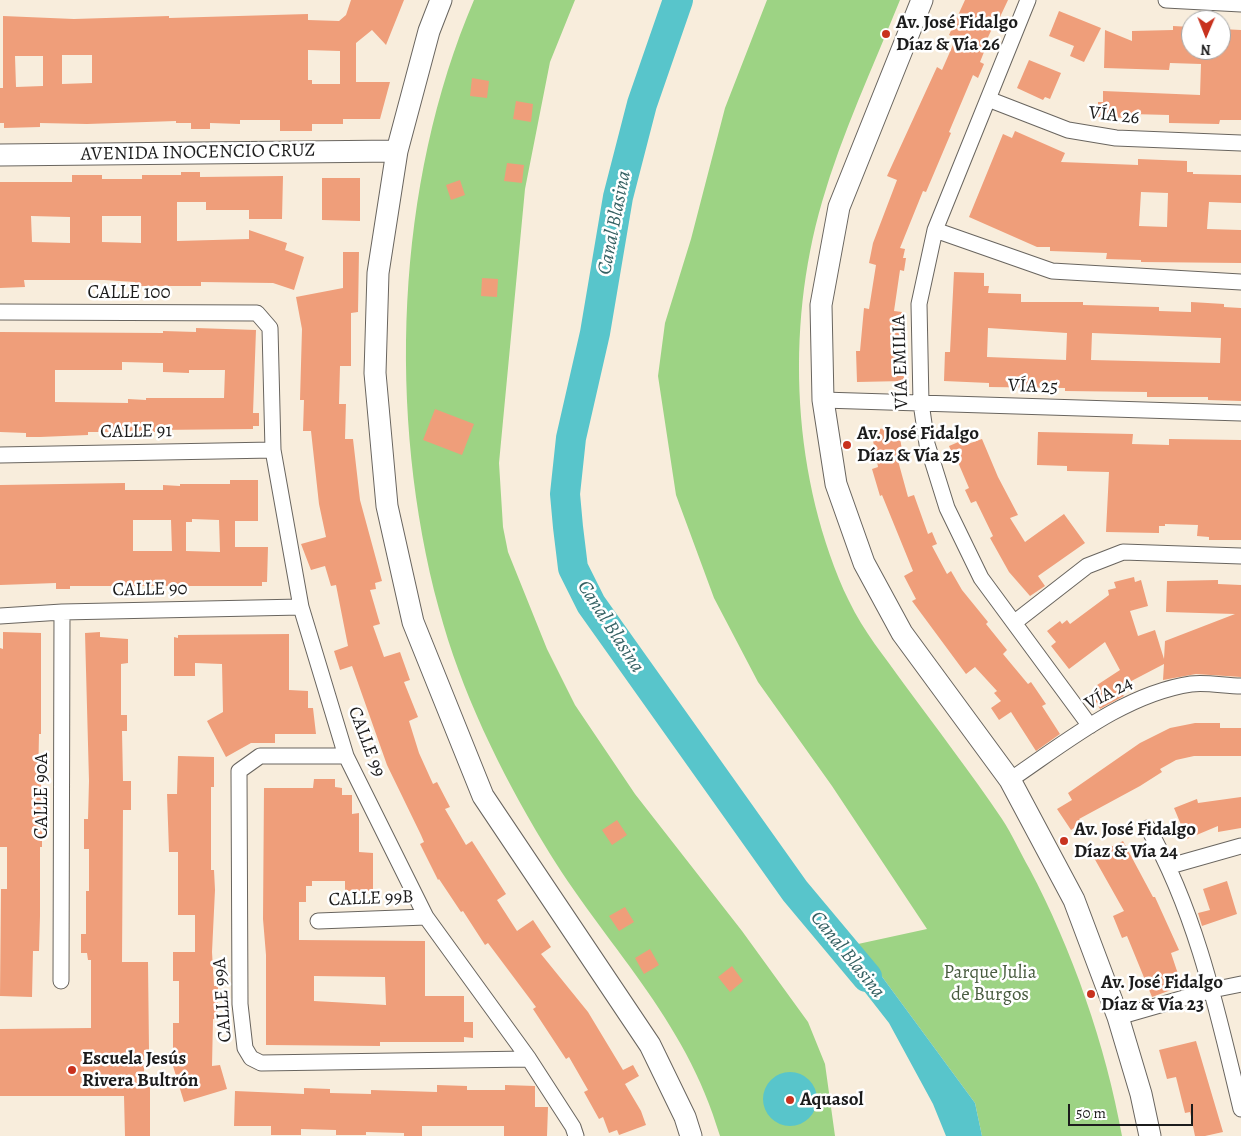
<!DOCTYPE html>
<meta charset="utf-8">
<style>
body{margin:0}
#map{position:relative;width:1241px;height:1136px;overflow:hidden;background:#f8eddc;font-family:Alegreya,serif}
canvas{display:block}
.north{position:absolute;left:1181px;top:10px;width:50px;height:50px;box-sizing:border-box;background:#fff;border:1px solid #a4a4a4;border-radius:50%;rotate:181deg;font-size:14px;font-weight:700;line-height:20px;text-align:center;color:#1c1c1c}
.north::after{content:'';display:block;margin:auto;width:18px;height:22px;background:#c8321e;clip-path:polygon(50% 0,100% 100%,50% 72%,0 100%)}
.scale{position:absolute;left:1068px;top:1104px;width:125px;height:22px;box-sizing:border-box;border:2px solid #1c1c1c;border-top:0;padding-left:6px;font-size:15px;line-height:18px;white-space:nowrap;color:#1c1c1c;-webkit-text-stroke:4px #fff;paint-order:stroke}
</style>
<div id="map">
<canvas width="1241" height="1136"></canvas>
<div class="north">N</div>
<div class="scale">50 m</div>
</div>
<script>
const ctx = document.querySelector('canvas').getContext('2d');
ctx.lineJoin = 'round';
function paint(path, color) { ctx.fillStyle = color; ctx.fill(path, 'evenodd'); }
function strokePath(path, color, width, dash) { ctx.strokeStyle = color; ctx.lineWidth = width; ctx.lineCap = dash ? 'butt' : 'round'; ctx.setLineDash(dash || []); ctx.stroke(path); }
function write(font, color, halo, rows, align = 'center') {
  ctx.font = font + ' Alegreya,serif'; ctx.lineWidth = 5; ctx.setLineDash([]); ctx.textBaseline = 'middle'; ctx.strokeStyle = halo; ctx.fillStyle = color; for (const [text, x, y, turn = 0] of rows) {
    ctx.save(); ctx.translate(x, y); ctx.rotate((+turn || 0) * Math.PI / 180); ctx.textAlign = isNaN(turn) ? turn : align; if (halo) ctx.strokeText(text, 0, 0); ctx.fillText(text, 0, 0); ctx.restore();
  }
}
paint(new Path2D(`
 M474 0H575L550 62 525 189 499 463 503 527 508 552 547 649 575 705 635 794 742 931 808 1022 825 1064 835 1136H720C685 1016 605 946 544 844 500 771 461 691 439 609 387 416 395 184 474 0Z
 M767 0H900C873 67 842 133 822 202 785 329 792 481 849 601 863 631 885 657 904 684 937 729 971 773 1002 819 1012 834 1020 852 1029 868 1072 949 1106 1046 1122 1136H982L975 1103 858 944 927 929 832 786 758 682 714 598 676 495 658 376 665 323 691 239 725 108Z`), '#9dd384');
paint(new Path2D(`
 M858 944 975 1103 982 1136H946L933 1104 889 1023 828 945Z
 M763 1099a27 27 0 1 1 54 0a27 27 0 1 1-54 0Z`), '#58c5cb');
strokePath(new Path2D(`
 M678 0 642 104 618 197 595 333 571 438 565 494 568 527 573 568 591 604 795 891 867 977`), '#58c5cb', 30);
paint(new Path2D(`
 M351 0H404L386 45 372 30 356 43V82H390L380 119H343V124H312V131H280V120H240V124L210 123V129H191V123H176V121L87 124 40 123V127L4 128V123H0V88H3V16L74 19 169 16V18L308 14V20L339 21 346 15ZM308 50 340 51V84H312V80H308ZM62 55H92V83L62 84ZM15 56H43V86L16 87Z
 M965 0H1008L1000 17 998 16 982 50 984 52 980 62 984 64 978 78 973 75 949 132 951 133 926 192 923 191 900 248 905 249 903 258H906L904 271 900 270 894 311 902 312 898 351 904 350V381L857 382 856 351H860L864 308 869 309 876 265 869 263 873 243 897 180 887 176 937 67 942 70 956 38 949 35Z
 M1059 11 1101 28 1084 62 1070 56 1074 46 1049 36Z
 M1173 26 1191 27V50H1221V29L1241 30V120H1220L1219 124 1169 123V115L1131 114V118L1098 117V102H1103V91L1200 95 1201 64 1170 63 1169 70 1104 68 1105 30 1132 41V31L1173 30Z
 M1029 60 1061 73 1050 99 1045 97 1043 100 1017 88Z
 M472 78 489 81 487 98 470 96Z
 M516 101 533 104 531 122 513 119Z
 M1015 131 1065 153 1061 162 1138 165V159L1187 161V172H1193V174L1241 175V203L1209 202 1207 229 1241 230V263L1141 262V260L1106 259 1107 253 1050 251V247H1037L969 217 1003 134 1012 138ZM1141 192 1168 193 1167 227 1139 226Z
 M507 163 524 165 522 183 504 181Z
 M181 172H200V177L283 176 282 219H249V210H206V202H177V241L249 239V230L287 243 285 250 304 257 294 290 273 283 201 282V286H135V282L104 280H24L25 287 0 288V182H72V175H102V179H142V175H181ZM31 216 70 217V243L32 242ZM102 216H141V243L102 242Z
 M322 178H360V221L322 220Z
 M460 180 465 195 451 200 446 185Z
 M343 252H359L358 312 351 313V366H340L339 404H346L345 439H353L360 500 382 581 375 583 376 589 370 590 380 624 373 626 384 657 400 652 410 680 404 682 418 717 409 721 419 753 433 784 437 782 450 807 445 809 466 845 472 841 506 894 497 900 517 931 533 920 551 947 541 954 588 1012 623 1070 633 1065 639 1076 625 1084 641 1111 646 1125 619 1135 617 1130 609 1133 603 1117 599 1119 584 1092 588 1090 569 1057 566 1059 533 1009 536 1007 488 943 485 945 463 911 461 912 439 879 438 880 420 844 424 842 421 835 387 765 352 666 340 670 334 651 348 646 336 585 331 586 325 566 311 570 301 544 326 537 319 504 311 431H303L304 400H300L302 329 296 297 343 288Z
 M954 272 984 273V286H989L988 293 1021 294V302H1083V305L1159 307V311L1191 312V302L1224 304V307L1241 308V401L1208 400V397H1147V392L1065 391V388L989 387V383L944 381 945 352H950ZM988 328 1067 333 1066 360 987 357ZM1092 333 1221 338 1220 363 1091 360Z
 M482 278 498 279 497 297 481 296Z
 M196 328 256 330 253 413H259V426H253V429L156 430V432H88V435L40 437H26V433L0 432V332L163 333V331L196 332ZM122 362 163 363V372L189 373V370H225L224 398H146V400L128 399V403L55 402V370H122Z
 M435 409 474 424 462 455 423 440Z
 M887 428 888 434 899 432 903 456 897 457 908 497 914 495 928 534 932 532 937 544 932 546 947 574 951 571 962 590 988 622 986 624 1007 650 1003 654 1028 684 1031 682 1046 704 1042 706 1060 734 1036 751 1011 712 999 720 991 708 1001 701 994 693 997 691 975 667 966 674 912 601 916 599 904 576 913 571 882 495 880 496 872 469 878 467 871 430Z
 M1038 432 1133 434 1132 444 1169 445V439L1241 440V540H1209V537L1197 536 1198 525 1165 524V526H1159V533L1106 532 1109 472 1067 471V466L1037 465Z
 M982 439 998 477 1018 515 1010 518 1025 542 1064 514 1085 543 1038 576 1045 586 1030 596 1009 572 990 538 993 536 976 501 971 503 965 490 969 488 957 460 955 461 949 446 963 440 965 445Z
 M230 480H258V521H235V547H268L267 582H262V586H70V589H56V583L0 585V485L125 483V490H163V485L180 486V484H230ZM192 519 219 520 220 552 186 551V522H192ZM133 520H171L172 551H133Z
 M1134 577 1135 582 1141 580 1148 606 1130 611 1138 636 1155 630 1164 659 1165 641 1235 614 1166 612 1167 581 1218 580V584L1241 585V677L1196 674 1163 680 1164 664 1118 688 1124 696 1100 709 1095 700 1100 696 1094 687 1120 670 1105 642 1069 669 1051 646 1056 642 1047 631 1060 621 1062 624 1067 620 1070 624 1109 595 1108 590 1116 588 1114 582Z
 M3 632 41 633V734H39L38 783H41L42 817V847H40V916L39 951H33L32 997 0 996 1 889H7V847H0V648L3 649Z
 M100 632V637L128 639V663L121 664V715H127V731H122L123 781H131V810H123L122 962H148L149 1050H144V1084H150V1136H125L124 1096H0V1029L91 1028V960H88L87 953H81V934H86V891H89V849H84V819H88L89 781 85 633Z
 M289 634V690L308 691V708H313L316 734H275V743H251L226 757 207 721 223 712 222 664 195 663V676H174V637L178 638V635Z
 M1195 723H1220V728H1241V756H1194L1176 760 1160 769 1162 772 1140 786 1079 819 1082 823 1071 830 1057 809 1072 800 1068 793 1140 743 1170 728Z
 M178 756 214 757V787H211V870H214L215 890 212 952 214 986H218V1019H213L212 1066 220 1065 227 1089 184 1102 173 1066V1023H179V981H173V952H195V915H178V852H169L167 794H177Z
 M314 779H335V787L342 788V795H352V814L359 813V852L373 853V891H345V881H312V886H306V902H299V940L425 941V996H464V1022H473V1038L464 1037V1042H380V1046L266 1045V955L263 919 264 788H313ZM314 976 385 977 386 1005 314 1001Z
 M1241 797V828L1218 832V826L1187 839 1174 808 1197 799 1198 803Z
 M617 820 627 835 612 845 602 830Z
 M1123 841 1153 897H1155L1179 950 1171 953 1182 986 1152 997 1127 936 1122 938 1113 916 1124 911 1093 856Z
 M1227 881 1237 914 1202 926 1198 913 1210 910 1203 889Z
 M625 907 634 922 619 931 609 916Z
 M650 949 659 965 644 974 635 958Z
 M732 966 743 981 730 992 718 977Z
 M1196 1041 1223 1132 1205 1136H1195L1190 1112 1185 1113 1176 1077 1167 1079 1159 1050Z
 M437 1085 467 1086V1090H505V1085L535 1086V1107H548L547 1136H504V1126H422V1136H404V1133L366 1132V1135H336V1130L301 1129V1135H271V1126H234L235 1091 304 1094V1088L330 1089V1093L371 1094V1090L437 1092Z`), '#ef9e7a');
const street = new Path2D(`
 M1028 0 935 230 919 304 921 403 927 444 947 508 981 578 1090 726
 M1166 0 1241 4
 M988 99 1068 130 1116 138 1241 143
 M935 230 1052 271 1241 282
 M0 312 257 313 270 328 273 450 301 607 346 756 426 917 529 1059 573 1127 576 1136
 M823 400 1241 413
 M0 455 273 450
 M0 616 62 612 301 607
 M1015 622 1087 566 1123 552 1241 556
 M346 756H260L239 771 240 1004 245 1048 251 1058 261 1063 529 1059
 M1010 780C1065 743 1124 694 1191 684 1207 682 1225 686 1241 686
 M1148 828C1197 914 1218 1014 1241 1109
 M1170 866 1241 846
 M318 921 426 917
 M61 981 62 612
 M1118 1017 1212 990 1241 984`);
const secondary = new Path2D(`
 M441 0 429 31 397 151 378 273 375 373 387 506 413 622 483 796 650 1045 685 1117 691 1136
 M922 0 839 207 821 305 823 400 836 484 864 563 902 633 1010 780 1074 900 1118 1017 1141 1094 1150 1136
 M0 155 397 151`);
strokePath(street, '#69655f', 17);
strokePath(secondary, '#69655f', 23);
strokePath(street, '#fff', 15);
strokePath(secondary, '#fff', 21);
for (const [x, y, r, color] of [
 [886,34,5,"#c8321e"],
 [847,445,5,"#c8321e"],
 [1064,841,5,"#c8321e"],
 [1091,994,5,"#c8321e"],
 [72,1070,5,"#c8321e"],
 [790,1100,5,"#c8321e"]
]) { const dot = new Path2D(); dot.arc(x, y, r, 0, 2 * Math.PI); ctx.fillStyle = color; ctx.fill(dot); strokePath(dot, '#fff', 2); }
write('bold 19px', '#1c1c1c', '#fff', [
 ["Av. José Fidalgo",896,23],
 ["Díaz & Vía 26",896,45],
 ["Av. José Fidalgo",857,434],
 ["Díaz & Vía 25",857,456],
 ["Av. José Fidalgo",1074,830],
 ["Díaz & Vía 24",1074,852],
 ["Av. José Fidalgo",1101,983],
 ["Díaz & Vía 23",1101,1005],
 ["Escuela Jesús",82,1059],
 ["Rivera Bultrón",82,1081],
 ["Aquasol",800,1100]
], 'left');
write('19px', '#1c1c1c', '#fff', [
 ["VÍA 26",1114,116,6],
 ["AVENIDA INOCENCIO CRUZ",198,153,-1],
 ["CALLE 100",129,293],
 ["VÍA EMILIA",901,362,-92],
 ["VÍA 25",1033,387,2],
 ["CALLE 91",136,432,-1],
 ["CALLE 90",150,590,-1],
 ["VÍA 24",1109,694,-28],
 ["CALLE 99",366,742,69],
 ["CALLE 90A",42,796,-90],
 ["CALLE 99B",371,899,-2],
 ["CALLE 99A",223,1000,-94]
]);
write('19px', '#495c40', '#fff', [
 ["Parque Julia",990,973],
 ["de Burgos",990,995]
]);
write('italic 20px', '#346062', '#fff', [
 ["Canal Blasina",615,223,-79],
 ["Canal Blasina",610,627,57],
 ["Canal Blasina",847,955,51]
]);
</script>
